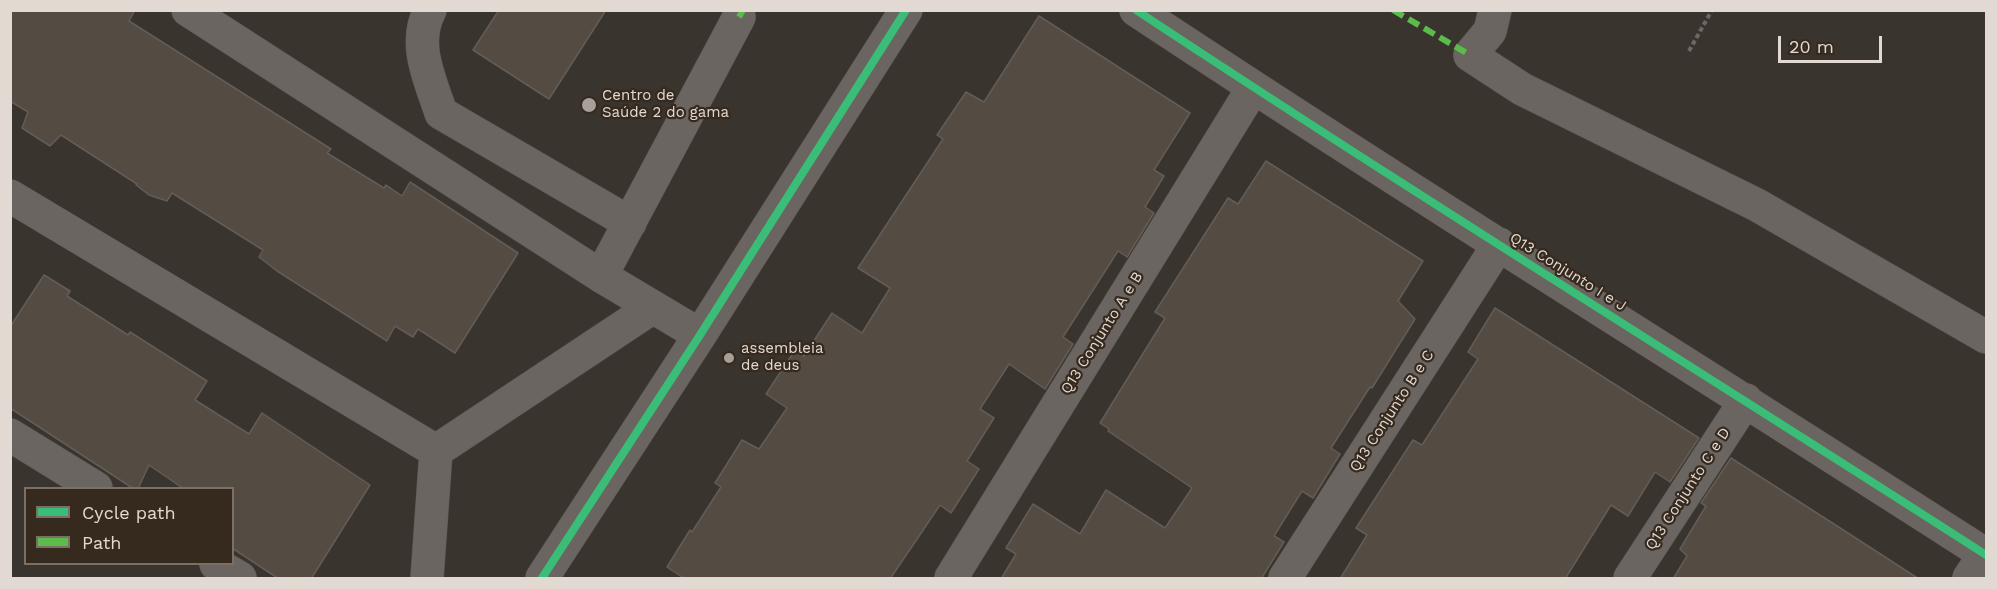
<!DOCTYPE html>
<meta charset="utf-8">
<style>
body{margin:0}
#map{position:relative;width:1997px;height:589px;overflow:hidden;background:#3a342e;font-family:"Work Sans",sans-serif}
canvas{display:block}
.frame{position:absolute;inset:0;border:12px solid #e2d9d2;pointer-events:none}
.legend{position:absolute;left:24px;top:487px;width:210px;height:78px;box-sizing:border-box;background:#36291e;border:2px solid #7b6f66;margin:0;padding:8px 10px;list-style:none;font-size:18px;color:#e2d9d2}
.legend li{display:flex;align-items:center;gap:12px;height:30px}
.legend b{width:30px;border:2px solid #7b6f66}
.scale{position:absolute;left:1778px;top:36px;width:104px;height:27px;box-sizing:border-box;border:3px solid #e2d9d2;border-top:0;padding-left:8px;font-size:18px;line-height:21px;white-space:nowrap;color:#e2d9d2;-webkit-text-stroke:4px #36291e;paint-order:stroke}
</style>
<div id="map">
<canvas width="1997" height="589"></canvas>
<div class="frame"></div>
<ul class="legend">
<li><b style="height:8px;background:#3abd76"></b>Cycle path</li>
<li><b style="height:8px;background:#5cbc4b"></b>Path</li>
</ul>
<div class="scale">20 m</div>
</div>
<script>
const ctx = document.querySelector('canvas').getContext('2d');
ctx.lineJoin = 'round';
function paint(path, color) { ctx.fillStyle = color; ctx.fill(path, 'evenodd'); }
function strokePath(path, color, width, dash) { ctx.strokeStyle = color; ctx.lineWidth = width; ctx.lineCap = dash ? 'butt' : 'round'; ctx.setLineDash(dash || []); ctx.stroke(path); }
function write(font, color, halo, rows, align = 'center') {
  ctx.font = font + ' "Work Sans",sans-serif'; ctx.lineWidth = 4.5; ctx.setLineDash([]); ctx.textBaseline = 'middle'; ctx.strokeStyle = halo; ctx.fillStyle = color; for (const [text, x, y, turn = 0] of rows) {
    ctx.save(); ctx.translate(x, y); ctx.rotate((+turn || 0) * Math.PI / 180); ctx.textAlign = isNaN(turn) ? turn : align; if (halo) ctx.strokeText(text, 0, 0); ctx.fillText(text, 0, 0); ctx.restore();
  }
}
const building = new Path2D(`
 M10 10H135L129 21 331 149 327 153 384 188 386 185 402 196 410 182 518 253 455 353 418 329 413 337 395 326 387 341 277 271 259 257 263 250 172 193 167 201 149 195 136 185 137 184 61 135 50 146 22 128 28 112 10 101Z
 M499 10H606L549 99 473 50Z
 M1039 16 1190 113 1154 170 1164 176 1145 207 1154 213 1127 257 1118 251 1063 337 1073 344 1045 389 1009 364 980 409 994 418 967 461 979 469 951 513 940 505 890 579H685L667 567 690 530 692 532 721 487 715 483 742 440 759 449 787 408 766 394 795 350 804 356 832 313 862 333 890 288 858 268 943 139 937 135 966 92 984 102Z
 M1266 161 1423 261 1398 301 1415 319 1372 388 1370 387 1331 448 1340 454 1313 498 1302 491 1274 536 1284 542 1261 579H1001L1016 554 1006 548 1033 504 1080 534 1106 490 1165 528 1192 488 1108 431 1109 429 1100 423 1165 318 1155 312 1228 198 1238 204Z
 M44 275 70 291 67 296 128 335 130 332 207 381 195 400 249 434 262 413 370 485 311 579H279L232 548V489H184L149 465 138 489H134L10 408V327Z
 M1495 308 1699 438 1670 482 1655 472 1628 516 1611 505 1565 579H1340L1367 535 1356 528 1413 440 1422 445 1478 359 1468 352Z
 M1731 458 1834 524 1919 579H1673L1687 556 1680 549 1706 506 1701 503Z`);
paint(building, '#544b43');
strokePath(building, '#625d58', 1.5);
const minor = new Path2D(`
 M188 10 601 276 700 335
 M430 10C412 44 430 79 441 113L630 223
 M1136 10C1417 196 1703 373 1986 555
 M1495 10 1490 31 1470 55 1522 89 1757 205 1986 337
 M10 196 436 451
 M601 276 739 17
 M10 435 96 488
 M436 451 653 307
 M216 564 240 578
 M427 578 436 451
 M542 578 700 335 906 10
 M951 578 1253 88
 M1285 578 1499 244
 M1630 578 1746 400
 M1969 578 1985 554`);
strokePath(minor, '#58514b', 34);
strokePath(new Path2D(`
 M1689 51 1712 10`), '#6d6864', 4, [4.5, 3]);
strokePath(minor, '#6b6561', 33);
strokePath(new Path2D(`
 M1393 10 1470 55
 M739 17 743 10`), '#5cbc4b', 6, [12, 6]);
strokePath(new Path2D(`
 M1136 10C1417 196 1703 373 1986 555
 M542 578 700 335 906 10`), '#3abd76', 8);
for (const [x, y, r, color] of [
 [589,105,8,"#a79f99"],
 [729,358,6,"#a79f99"]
]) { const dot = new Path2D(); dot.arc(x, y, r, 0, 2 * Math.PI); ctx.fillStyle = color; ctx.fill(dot); strokePath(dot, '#36291e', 2); }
write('15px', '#e2d9d2', '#36291e', [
 ["Centro de",602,96],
 ["Saúde 2 do gama",602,113],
 ["assembleia",741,349],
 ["de deus",741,366]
], 'left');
write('15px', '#e2d9d2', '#36291e', [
 ["Q13 Conjunto I e J",1568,272,32],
 ["Q13 Conjunto A e B",1102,333,-58],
 ["Q13 Conjunto B e C",1392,411,-57],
 ["Q13 Conjunto C e D",1688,489,-57]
]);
</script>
